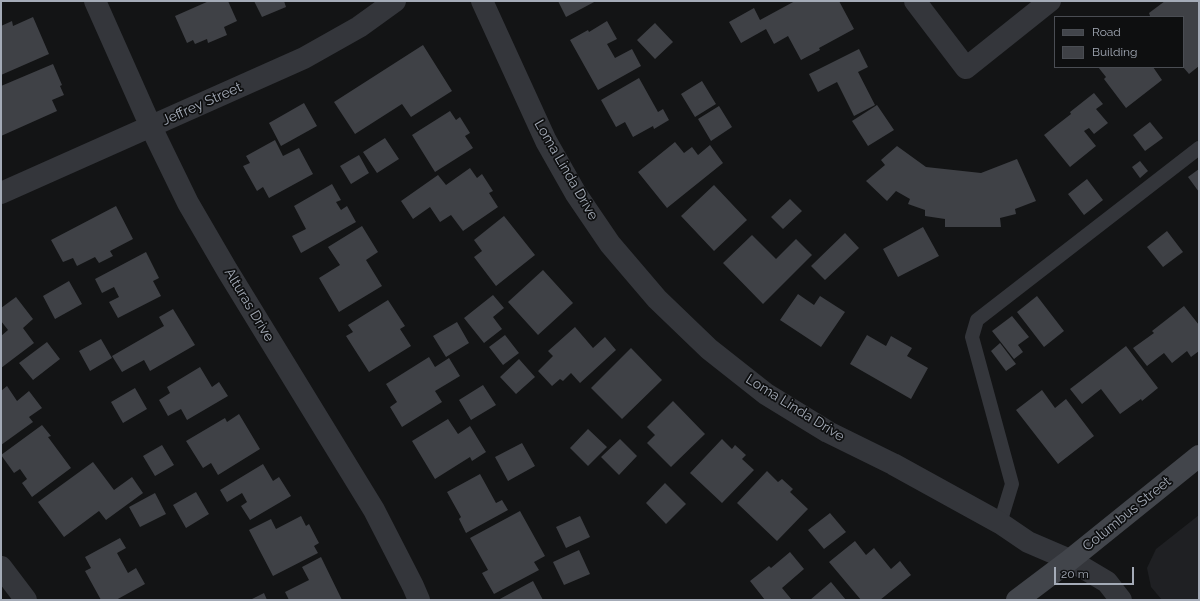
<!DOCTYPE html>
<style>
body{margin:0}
#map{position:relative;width:1200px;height:601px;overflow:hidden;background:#131415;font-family:Raleway,sans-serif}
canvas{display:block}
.frame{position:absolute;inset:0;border:2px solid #a4abb7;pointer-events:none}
.legend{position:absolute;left:1054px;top:16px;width:130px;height:52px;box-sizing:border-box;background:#0e0f10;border:1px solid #4a4d53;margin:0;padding:5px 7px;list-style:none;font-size:12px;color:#a4abb7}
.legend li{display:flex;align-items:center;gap:8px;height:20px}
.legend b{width:20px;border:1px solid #4a4d53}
.scale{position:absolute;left:1054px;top:567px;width:80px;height:18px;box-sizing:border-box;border:2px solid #a4abb7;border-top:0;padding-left:5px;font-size:12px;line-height:14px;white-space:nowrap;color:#a4abb7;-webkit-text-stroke:3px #0e0f10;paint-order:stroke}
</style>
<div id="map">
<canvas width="1200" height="601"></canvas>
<div class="frame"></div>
<ul class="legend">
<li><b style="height:5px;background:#42454b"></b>Road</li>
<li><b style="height:11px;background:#3f4146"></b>Building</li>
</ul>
<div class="scale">20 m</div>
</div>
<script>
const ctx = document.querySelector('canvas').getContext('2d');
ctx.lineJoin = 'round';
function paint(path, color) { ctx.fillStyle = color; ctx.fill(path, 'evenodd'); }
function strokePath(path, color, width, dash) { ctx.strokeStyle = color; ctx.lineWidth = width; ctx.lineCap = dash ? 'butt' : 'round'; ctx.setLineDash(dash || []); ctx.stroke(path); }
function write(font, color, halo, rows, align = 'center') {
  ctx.font = font + ' Raleway,sans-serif'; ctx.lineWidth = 3.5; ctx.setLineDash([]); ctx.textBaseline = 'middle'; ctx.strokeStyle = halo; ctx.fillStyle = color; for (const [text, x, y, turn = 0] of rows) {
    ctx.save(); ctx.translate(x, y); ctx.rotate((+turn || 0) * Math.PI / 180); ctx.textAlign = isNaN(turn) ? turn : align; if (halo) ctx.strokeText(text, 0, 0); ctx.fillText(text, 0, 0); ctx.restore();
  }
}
paint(new Path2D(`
 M1199 515V600H1162L1151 587 1147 568 1156 549Z`), '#1f2023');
paint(new Path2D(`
 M209 1H228L237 21 224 27 227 35 208 43 207 39 195 44 193 40 187 43 175 16Z
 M254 1H284L286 7 262 17Z
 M558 1H596L566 17Z
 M795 1H839L854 29 819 48 820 50 801 60 788 36 774 44 766 29 741 43 729 22 754 8 760 20Z
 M1165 1H1199V66L1189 74 1183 67V17H1149L1150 16 1149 13Z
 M33 17 49 54 1 75V26L12 21 13 26Z
 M607 21 617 39 607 44 615 58 632 49 641 66 598 90 570 40 588 30 589 32Z
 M655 23 673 42 655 59 637 40Z
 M423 45 452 91 411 117 402 104 355 134 334 102Z
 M859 49 868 67 858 72 875 105 854 116 837 82 818 92 809 74Z
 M53 64 62 85 60 86 64 95 52 100 57 111 1 136V86Z
 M1098 67H1153L1162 80 1126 108 1104 79 1106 77Z
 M639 78 658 112 663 109 669 120 654 129 653 126 633 137 625 122 616 127 601 100Z
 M702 81 716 104 695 117 681 94Z
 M1094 93 1103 104 1096 109 1108 123 1094 134 1089 128 1084 131 1096 146 1070 167 1044 135 1071 114 1070 112Z
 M304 103 317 126 281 146 269 123Z
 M877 105 894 130 868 146 852 121Z
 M719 106 732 127 711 141 698 119Z
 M450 111 456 120 460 117 470 133 465 136 473 148 435 172 412 135Z
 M1150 122 1163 138 1145 151 1133 135Z
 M385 138 399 159 377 173 363 152Z
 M275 140 283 156 299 148 313 174 269 198 263 187 257 191 243 166 250 163 246 156Z
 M675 142 684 153 692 147 698 155 710 145 723 163 667 208 638 172Z
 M897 146 926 167 981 173 1017 159 1036 201 1015 209 1016 214 1000 218 1001 227H945V219L925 216V210L908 204 910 199 896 191 887 201 866 181 885 165 881 160Z
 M359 155 369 173 351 184 340 166Z
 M1140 161 1148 171 1140 178 1132 167Z
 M470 168 477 178 482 174 493 191 489 193 498 207 463 231 451 215 440 222 430 207 413 219 401 201 438 175 446 185Z
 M1199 169V192L1188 177Z
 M1087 179 1103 200 1084 215 1068 194Z
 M332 184 341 200 336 202 341 210 347 206 356 222 301 253 292 236 306 229 294 206Z
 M714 185 747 220 714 251 681 216Z
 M790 199 802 211 783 229 771 217Z
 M116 206 133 239 110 251 113 256 99 263 95 257 77 266 73 258 63 262 51 240Z
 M504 216 535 255 496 286 474 257 482 251 474 240Z
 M362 226 378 252 366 260 382 286 339 312 319 278 340 265 328 247Z
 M923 227 939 256 898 277 883 249Z
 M1167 231 1183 252 1163 267 1147 247Z
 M845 233 859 248 825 280 811 266Z
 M752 235 776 259 796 239 812 255 763 304 723 263Z
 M146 252 159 278 153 281 161 296 118 318 109 302 119 297 114 287 102 293 95 279Z
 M543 270 573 303 538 335 508 302Z
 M69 281 82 304 55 319 43 296Z
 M798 294 814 305 820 296 845 312 821 347 780 320Z
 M493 295 504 308 493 317 502 329 484 343 464 318Z
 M1037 296 1064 331 1044 347 1017 312Z
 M16 297 33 319 23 328 34 343 1 368V336L8 330 1 321V308Z
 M388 300 405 326 400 329 411 346 369 372 346 336 353 332 348 325Z
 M1184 306 1199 325V351L1191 357 1187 351 1172 363 1164 353 1147 366 1133 348 1154 333 1152 331Z
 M173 309 195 345 150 371 144 360 122 372 112 356 164 326 159 317Z
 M1012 316 1029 337 1018 345 1023 352 1014 359 992 331Z
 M457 322 469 343 446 357 433 336Z
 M575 327 593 348 605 337 616 350 580 383 571 373 563 381 560 379 552 386 538 371 553 356 548 351Z
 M505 335 519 353 503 365 489 347Z
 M867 335 886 346 891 336 912 348 907 356 928 368 911 399 850 364Z
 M101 339 112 358 90 371 79 351Z
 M47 342 60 359 33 380 19 363Z
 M1000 343 1016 364 1006 371 991 351Z
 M1126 346 1158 388 1142 401 1141 399 1120 414 1101 389 1082 404 1070 389Z
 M631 348 662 380 622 419 591 388Z
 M429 357 435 367 449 358 460 376 435 391 442 402 402 427 390 407 397 402 386 384Z
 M519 359 535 377 516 394 500 377Z
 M200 367 212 387 219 382 228 396 187 420 181 409 168 416 159 400 170 393 167 387Z
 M483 385 496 405 471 420 459 400Z
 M7 386 17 401 29 391 42 408 29 417 33 422 1 445V391Z
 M135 388 147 409 123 423 111 402Z
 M1042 390 1055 408 1066 399 1094 436 1058 464 1016 410Z
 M673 401 705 434 671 467 647 443 655 435 647 427Z
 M239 414 260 449 218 475 211 463 203 468 186 441 225 418 227 422Z
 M448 419 458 434 470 426 486 452 472 461 470 457 435 479 412 441Z
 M42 425 51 436 48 437 71 468 32 497 22 483 27 479 20 469 14 473 1 455Z
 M588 429 607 447 588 466 570 448Z
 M620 439 637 456 619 475 601 457Z
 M722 439 732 449 735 445 746 455 742 459 754 470 722 503 690 473Z
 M522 443 535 466 508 481 495 457Z
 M162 445 174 465 155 476 143 456Z
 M93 462 114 490 132 477 143 493 106 520 99 511 64 537 38 502Z
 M263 464 273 481 279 477 291 496 250 520 241 506 247 502 242 493 227 502 220 490Z
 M767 471 778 482 782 479 793 489 790 492 808 509 777 541 737 503Z
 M480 474 496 503 502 500 508 510 466 533 459 519 461 517 447 492Z
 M665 483 686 504 666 524 646 503Z
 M196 492 209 514 186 528 173 505Z
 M155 493 166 514 140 527 129 507Z
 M520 511 545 556 534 562 539 570 494 594 482 573 488 570 470 538Z
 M830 513 846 532 824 549 808 530Z
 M301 516 306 526 309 524 319 543 314 546 318 553 273 576 249 530 271 519 276 529Z
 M580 516 590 537 566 548 556 527Z
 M120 538 126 548 117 553 128 573 136 568 145 584 116 600H101L85 571 91 568 85 557Z
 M855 541 866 555 874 548 891 569 900 561 911 575 880 600H861L829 562Z
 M579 550 590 574 564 585 553 562Z
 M790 552 804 569 782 588 792 600H765L750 581 769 566 771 568Z
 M321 557 342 600H289L285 592 309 580 302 567Z
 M533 581 543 600H498Z
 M831 582 846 600H810Z
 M264 593 267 600H250Z`), '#3f4146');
strokePath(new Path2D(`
 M1000 523 1012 484 972 337 977 320 1199 148`), '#34363b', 14);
strokePath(new Path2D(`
 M95 1 151 127 188 203 227 270 374 510 413 586 419 600
 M482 1 546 141 576 194 610 244 657 299 709 349 766 394 828 432 893 464 1000 523 1028 542 1070 560 1107 582 1121 600
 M915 1 966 68 1050 1
 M1 193 304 58 359 27 395 1
 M1 567 26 600`), '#34363b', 22);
strokePath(new Path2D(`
 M1017 600 1070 560 1199 456`), '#42454b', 22);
write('14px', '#a4abb7', '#0e0f10', [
 ["Jeffrey Street",202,104,-24],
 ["Loma Linda Drive",566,170,60],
 ["Alturas Drive",249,305,59],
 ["Loma Linda Drive",795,408,32],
 ["Columbus Street",1127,514,-39]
]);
</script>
